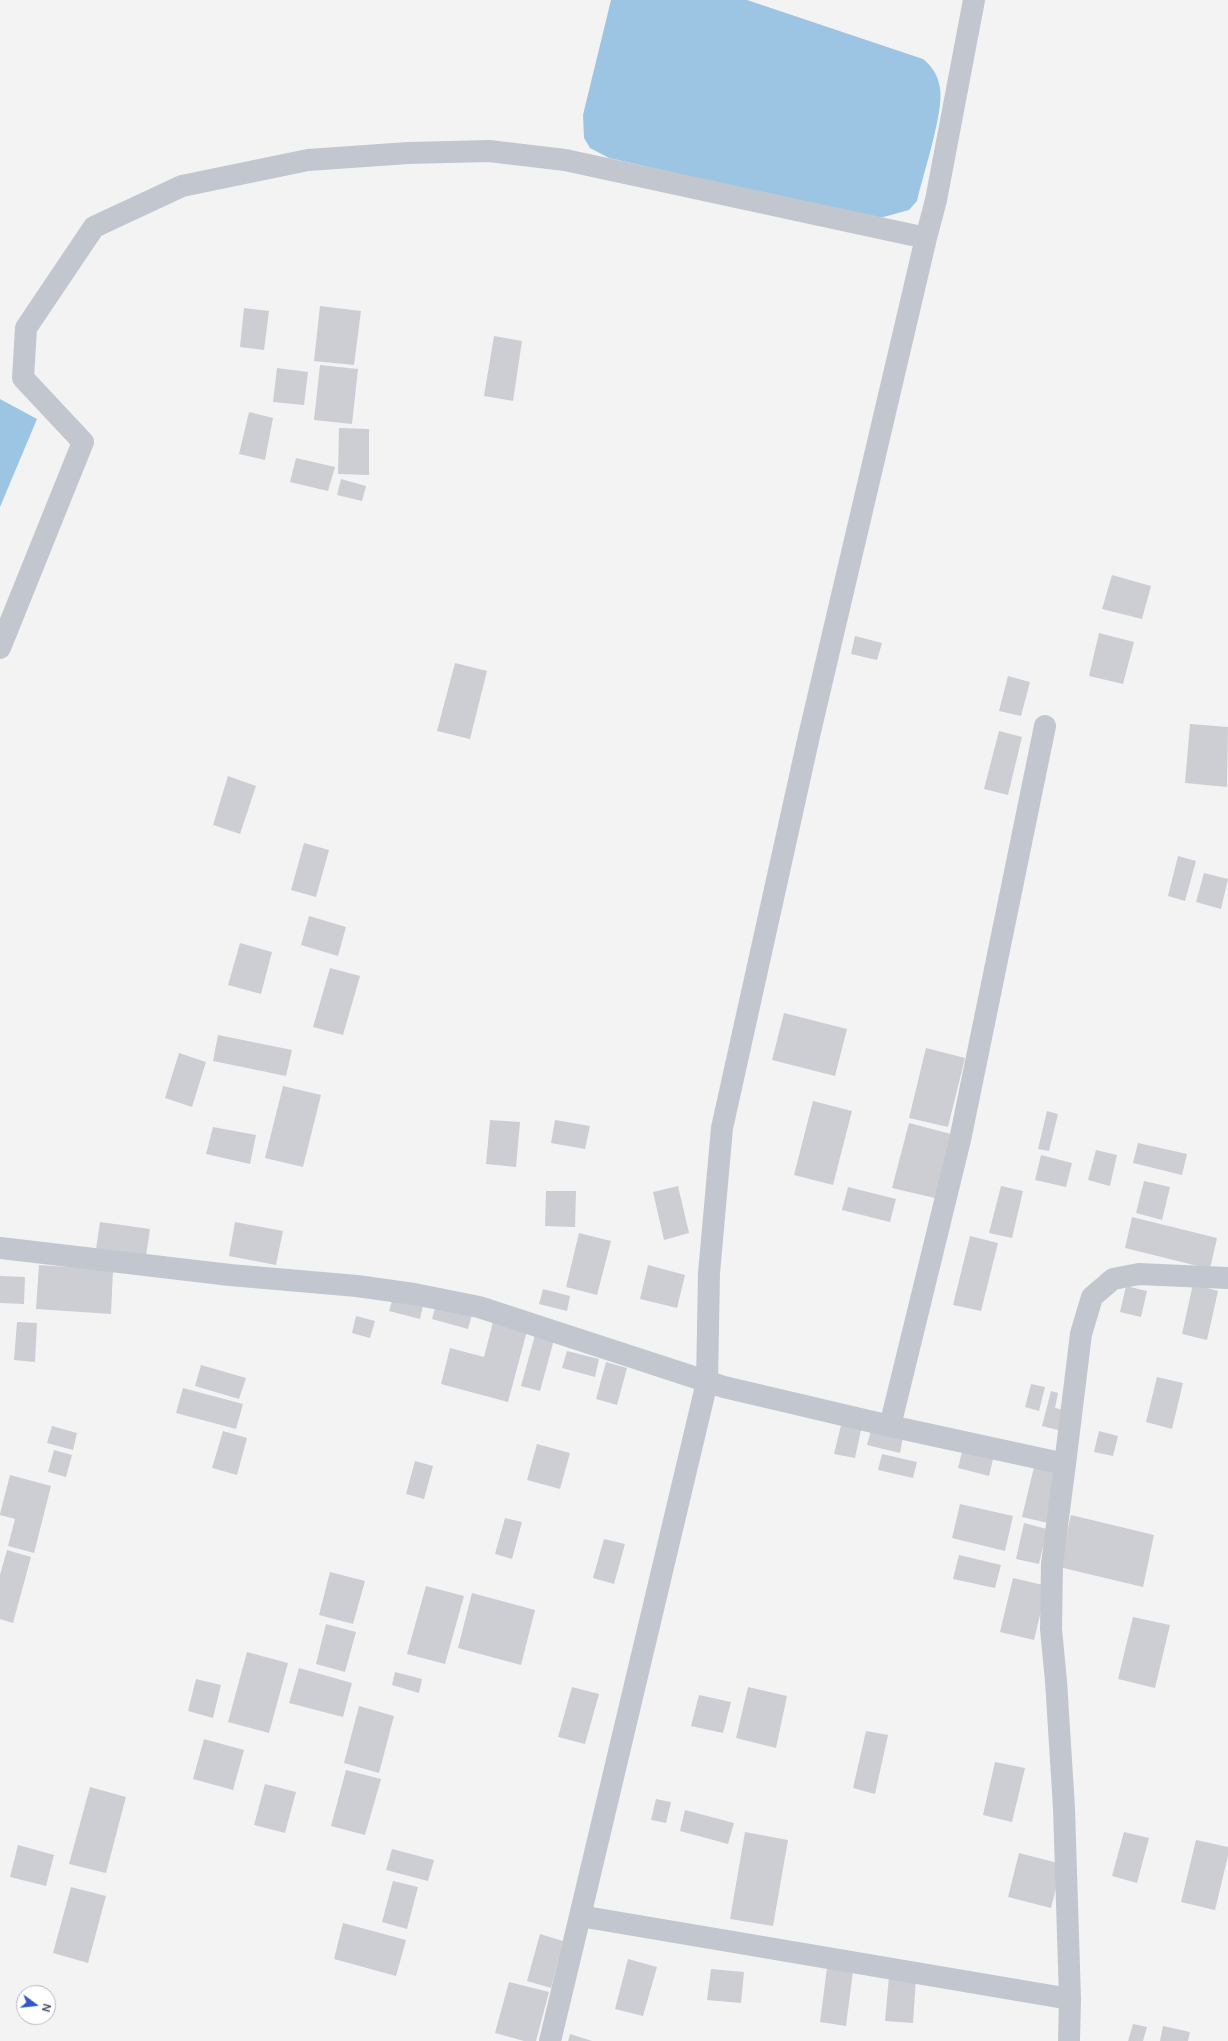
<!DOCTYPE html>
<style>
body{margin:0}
#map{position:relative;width:1228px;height:2041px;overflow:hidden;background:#f4f3f3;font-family:"DM Sans",sans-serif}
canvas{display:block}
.north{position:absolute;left:16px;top:1985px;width:40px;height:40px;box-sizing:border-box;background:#fff;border:1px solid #b7babf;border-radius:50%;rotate:105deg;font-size:11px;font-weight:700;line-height:16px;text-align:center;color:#4c525e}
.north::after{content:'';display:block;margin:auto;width:14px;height:18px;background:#3258ce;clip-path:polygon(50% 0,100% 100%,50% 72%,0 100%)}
</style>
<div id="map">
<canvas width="1228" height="2041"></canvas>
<div class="north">N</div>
</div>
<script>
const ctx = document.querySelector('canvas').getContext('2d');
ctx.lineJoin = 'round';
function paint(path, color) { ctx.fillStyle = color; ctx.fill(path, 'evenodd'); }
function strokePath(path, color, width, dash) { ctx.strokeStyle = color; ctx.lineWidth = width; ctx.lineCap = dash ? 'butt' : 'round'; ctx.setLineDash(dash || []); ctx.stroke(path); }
paint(new Path2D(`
 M611 0H747L923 59C933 67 938 76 940 88 944 113 923 174 917 201L909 210 876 219 609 158 590 148 584 138 583 115Z
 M0 399 37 419 0 507Z`), '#9bc5e2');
paint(new Path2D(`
 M320 306 361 311 354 365 314 361Z
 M244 308 269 311 264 350 240 347Z
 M494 336 522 341 513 401 484 396Z
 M320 365 358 369 352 424 314 420Z
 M277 368 308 372 304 405 273 402Z
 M249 412 273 418 265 460 239 454Z
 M339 428 369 429V475L338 474Z
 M296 458 335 467 328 491 290 482Z
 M341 479 366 486 362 501 337 495Z
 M1112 575 1151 586 1142 619 1102 609Z
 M1099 633 1134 642 1123 684 1089 676Z
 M855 636 882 643 877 660 851 654Z
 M455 663 487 671 470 739 437 731Z
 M1008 676 1030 682 1021 716 999 711Z
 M1190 724 1228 727 1227 787 1185 783Z
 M999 731 1022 737 1008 795 984 789Z
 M228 776 256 786 240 834 213 825Z
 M304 843 329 850 316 897 291 890Z
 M1178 856 1196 861 1185 901 1168 896Z
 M1204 873 1228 879 1221 909 1196 902Z
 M309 916 346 927 338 956 301 945Z
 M240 943 272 952 261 994 228 985Z
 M330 968 360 976 343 1035 313 1027Z
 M784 1013 847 1029 835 1076 772 1060Z
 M218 1035 292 1050 286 1076 213 1061Z
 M926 1048 965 1058 948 1127 909 1118Z
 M179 1053 206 1062 192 1107 165 1098Z
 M283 1086 321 1095 303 1167 265 1158Z
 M813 1101 852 1111 833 1185 794 1175Z
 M1047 1111 1058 1114 1049 1151 1038 1149Z
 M490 1120 520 1122 516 1167 486 1164Z
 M555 1120 590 1126 585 1149 551 1143Z
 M909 1123 951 1134 935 1198 892 1188Z
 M213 1127 256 1135 250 1164 206 1154Z
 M1138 1143 1187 1154 1182 1175 1133 1163Z
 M1096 1150 1117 1155 1110 1186 1088 1180Z
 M1041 1155 1072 1163 1066 1187 1035 1180Z
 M1144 1181 1170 1187 1162 1220 1136 1213Z
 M678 1186 689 1233 664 1240 653 1192Z
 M1001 1186 1023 1191 1012 1238 989 1233Z
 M848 1187 896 1199 890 1222 842 1210Z
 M546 1191H576L575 1227 545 1226Z
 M1132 1217 1217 1238 1210 1269 1125 1248Z
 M100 1222 150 1229 146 1256 96 1249Z
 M235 1222 283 1231 276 1265 229 1256Z
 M579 1233 611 1241 597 1295 566 1287Z
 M970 1236 998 1243 981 1311 953 1305Z
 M39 1265 113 1270 111 1314 36 1309Z
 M648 1265 685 1275 677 1308 640 1299Z
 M0 1276 25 1277 24 1304 0 1303Z
 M1193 1284 1218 1291 1207 1340 1182 1334Z
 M1126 1286 1147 1291 1141 1317 1120 1312Z
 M543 1289 570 1296 567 1311 539 1304Z
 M393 1298 423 1306 420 1319 389 1311Z
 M437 1301 473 1311 468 1329 432 1319Z
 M356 1316 375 1321 370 1338 352 1333Z
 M17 1322 37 1323 35 1362 14 1360Z
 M493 1322 527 1331 508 1402 441 1384 450 1348 484 1357Z
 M536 1331 555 1336 540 1391 521 1386Z
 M567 1351 599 1359 595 1377 562 1368Z
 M606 1362 627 1368 617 1405 596 1399Z
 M201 1365 246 1378 239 1399 195 1386Z
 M1157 1377 1183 1383 1172 1429 1146 1422Z
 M1031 1384 1045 1387 1039 1411 1025 1407Z
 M183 1388 243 1404 236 1429 176 1413Z
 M1051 1391 1058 1393 1055 1408 1068 1411 1062 1431 1042 1426Z
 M841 1425 861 1430 855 1458 834 1454Z
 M52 1426 77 1433 73 1450 47 1443Z
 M871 1430 903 1437 900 1453 867 1445Z
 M223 1431 247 1438 237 1475 212 1468Z
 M1099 1431 1118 1436 1113 1456 1094 1452Z
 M537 1444 570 1453 560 1489 527 1480Z
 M963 1448 994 1455 989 1476 958 1468Z
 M54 1450 72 1455 66 1477 48 1472Z
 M882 1454 917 1462 913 1478 878 1470Z
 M415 1461 433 1466 424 1499 406 1494Z
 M1034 1467 1060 1473 1048 1523 1022 1517Z
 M10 1475 51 1486 34 1553 8 1546 15 1519 0 1515V1514Z
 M960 1504 1013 1516 1005 1551 952 1538Z
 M1071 1515 1154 1535 1143 1587 1059 1567Z
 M505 1518 522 1522 512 1559 495 1554Z
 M1024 1523 1047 1529 1039 1564 1016 1559Z
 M604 1539 625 1544 614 1584 593 1578Z
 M7 1550 31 1557 13 1623 0 1619V1575Z
 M959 1555 1001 1565 995 1588 953 1579Z
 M330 1572 365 1581 353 1624 319 1615Z
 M1013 1578 1047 1586 1034 1640 1000 1632Z
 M426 1586 464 1596 445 1664 407 1654Z
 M472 1593 535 1610 521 1665 458 1648Z
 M1133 1617 1170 1625 1155 1688 1118 1679Z
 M326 1624 356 1632 345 1672 316 1664Z
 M247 1652 288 1663 269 1733 228 1722Z
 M299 1668 352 1683 343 1717 289 1703Z
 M395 1672 422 1679 419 1693 392 1685Z
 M196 1679 221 1685 213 1718 188 1711Z
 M572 1687 599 1694 585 1744 558 1737Z
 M748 1687 787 1696 776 1748 736 1738Z
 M699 1695 731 1702 723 1733 691 1726Z
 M359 1706 394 1716 379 1773 344 1763Z
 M866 1731 888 1735 875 1794 853 1788Z
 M204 1739 244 1750 233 1790 193 1779Z
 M995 1762 1025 1768 1012 1822 983 1815Z
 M346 1770 381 1779 365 1835 331 1826Z
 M265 1784 296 1792 285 1833 254 1825Z
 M90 1787 126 1797 106 1873 69 1864Z
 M656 1799 671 1802 666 1823 651 1820Z
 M685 1810 734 1823 728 1844 680 1831Z
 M745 1832 788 1840 773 1926 730 1919Z
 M1124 1832 1149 1838 1137 1883 1112 1876Z
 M1196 1840 1228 1847V1856L1215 1910 1181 1902Z
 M18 1845 54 1855 46 1886 10 1877Z
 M392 1849 434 1860 428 1881 386 1870Z
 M1019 1853 1062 1864 1051 1908 1008 1897Z
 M393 1881 418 1887 407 1929 382 1922Z
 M71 1887 106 1896 88 1963 53 1953Z
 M343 1923 406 1940 396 1976 334 1959Z
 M540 1934 563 1941 551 1988 527 1981Z
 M628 1959 657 1967 643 2016 615 2009Z
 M827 1968 853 1971 846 2026 820 2022Z
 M711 1969 744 1972 741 2003 707 2000Z
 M889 1976 916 1978 913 2023 885 2021Z
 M509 1982 549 1992 536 2041H524L495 2033Z
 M1133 2024 1147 2027 1143 2041H1128Z
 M1163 2026 1190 2032 1188 2041H1160Z
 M570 2034 592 2041H568Z`), '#cdced4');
strokePath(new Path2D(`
 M926 238 809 736 722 1128 709 1273 707 1382 580 1916 1070 1999
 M0 648 83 442 23 378 26 328 94 227 182 186 308 160 408 153 489 151 565 160 926 238 936 200 974 0
 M0 1248 230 1275 357 1286 414 1294 479 1307 724 1387 890 1426 1065 1464 1052 1564 1051 1629 1056 1681 1064 1808 1070 1999 1069 2041
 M890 1426 960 1140 1045 726
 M1065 1464 1081 1334 1092 1297 1113 1279 1139 1274 1228 1278
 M550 2041 580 1916`), '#c2c7cf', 22);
</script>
